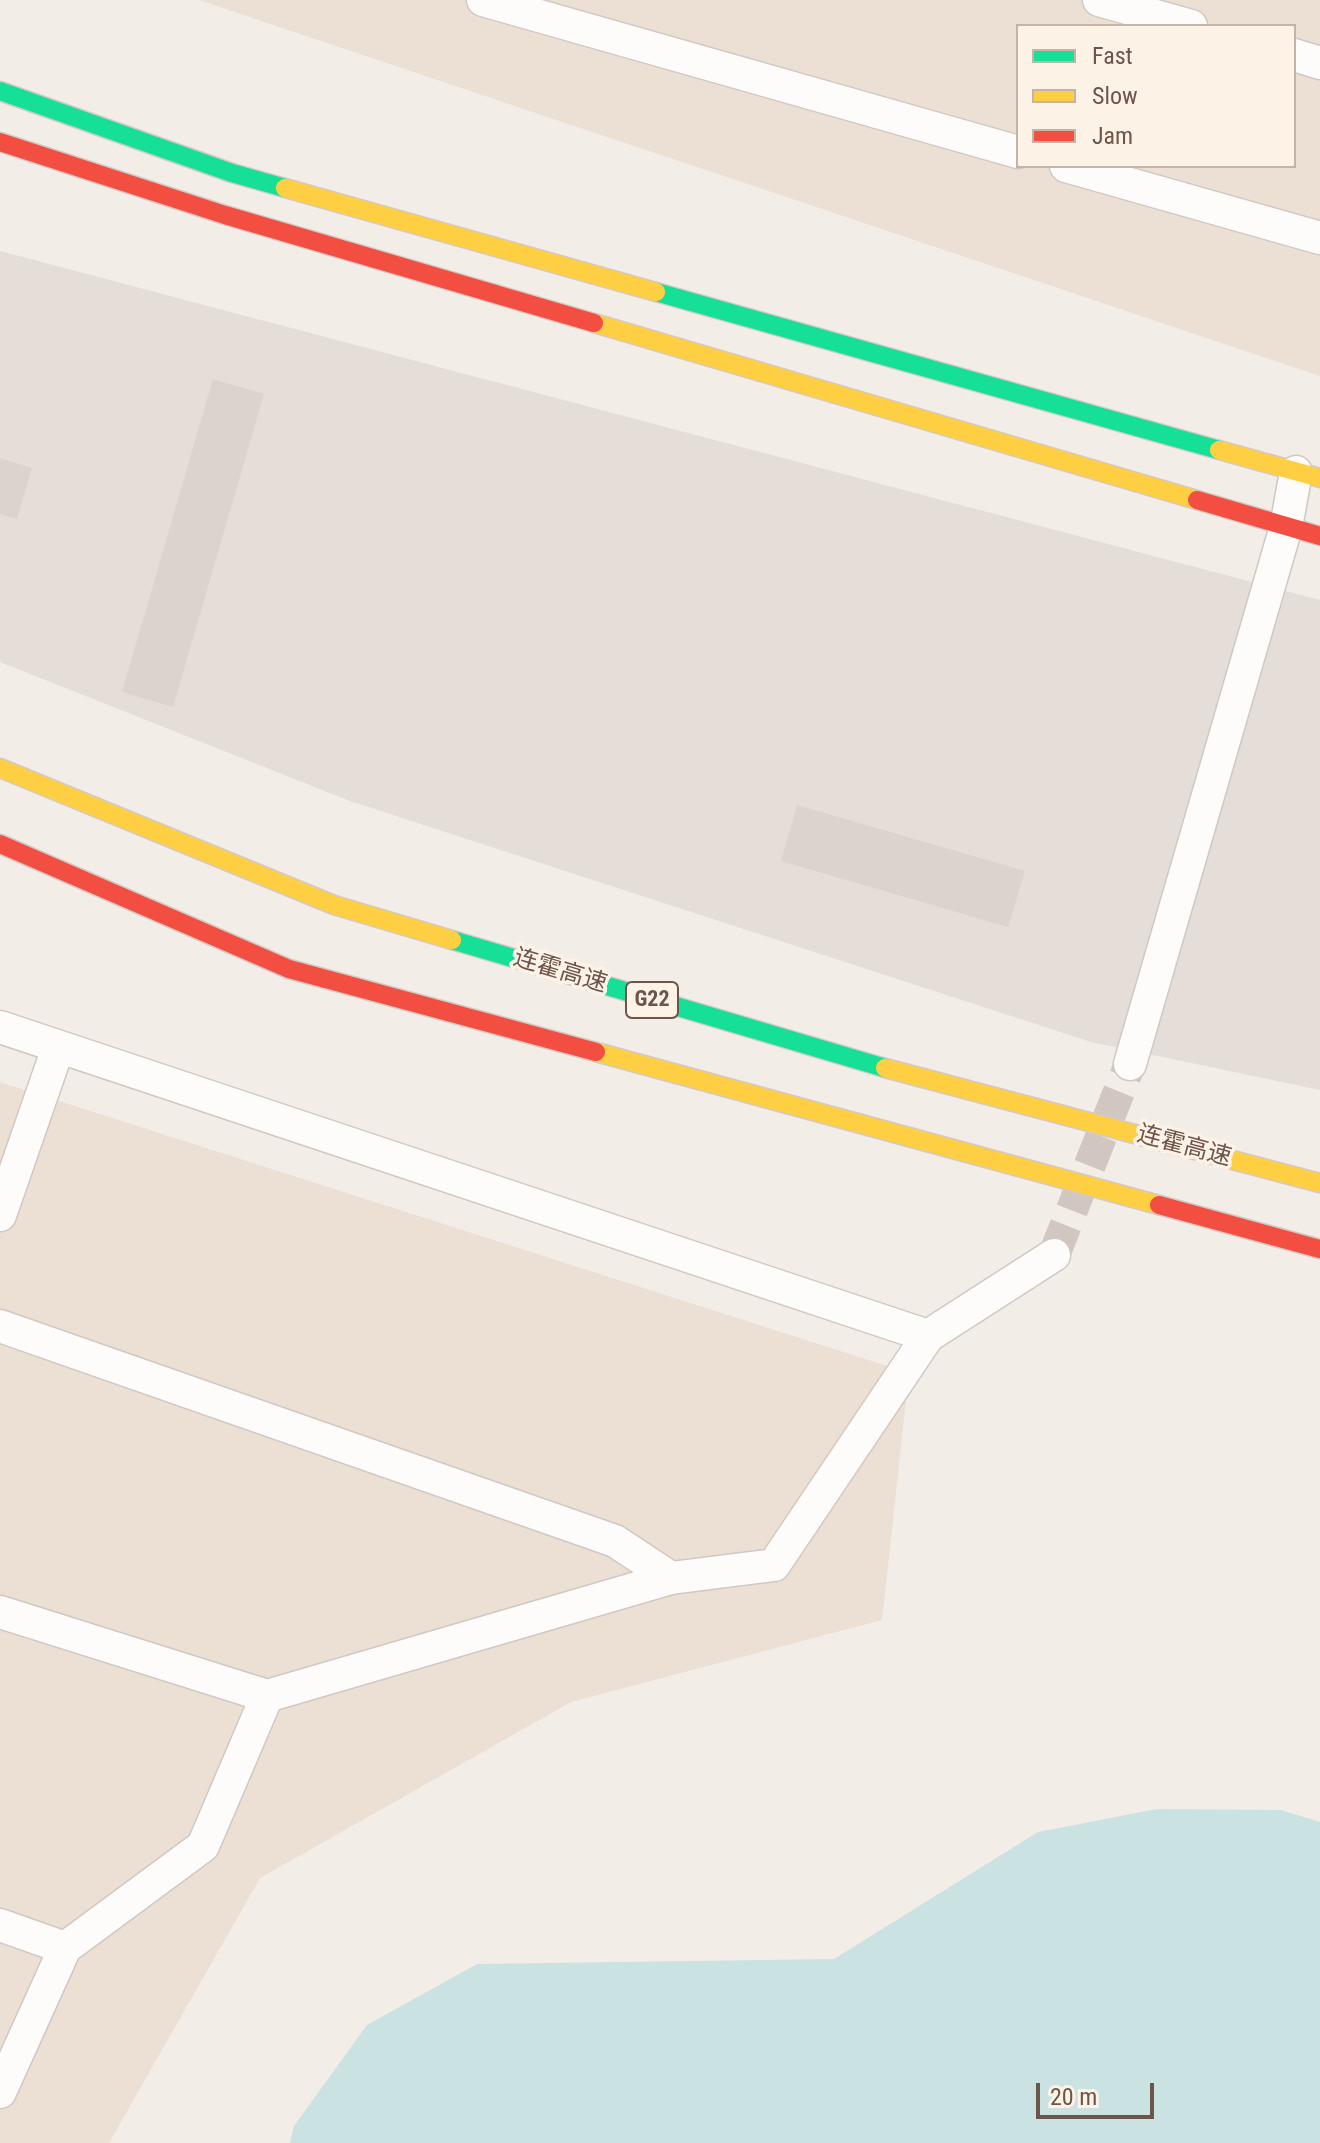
<!DOCTYPE html>
<meta charset="utf-8">
<style>
body{margin:0}
#map{position:relative;width:1320px;height:2143px;overflow:hidden;background:#f3ede7;font-family:"Roboto Condensed",sans-serif}
canvas{display:block}
.legend{position:absolute;left:1016px;top:24px;width:280px;height:144px;box-sizing:border-box;background:#fdf2e6;border:2px solid #c3b3a8;margin:0;padding:10px 14px;list-style:none;font-size:24px;color:#6d554b}
.legend li{display:flex;align-items:center;gap:16px;height:40px}
.legend b{width:40px;border:2px solid #c3b3a8}
.scale{position:absolute;left:1036px;top:2083px;width:118px;height:36px;box-sizing:border-box;border:4px solid #6d554b;border-top:0;padding-left:10px;font-size:24px;line-height:28px;white-space:nowrap;color:#6d554b;-webkit-text-stroke:6px #fdf2e6;paint-order:stroke}
</style>
<div id="map">
<canvas width="1320" height="2143"></canvas>
<ul class="legend">
<li><b style="height:10px;background:#16e098"></b>Fast</li>
<li><b style="height:10px;background:#ffcf43"></b>Slow</li>
<li><b style="height:10px;background:#f24e42"></b>Jam</li>
</ul>
<div class="scale">20 m</div>
</div>
<script>
const ctx = document.querySelector('canvas').getContext('2d');
ctx.lineJoin = 'round';
function paint(path, color) { ctx.fillStyle = color; ctx.fill(path, 'evenodd'); }
function strokePath(path, color, width, dash) { ctx.strokeStyle = color; ctx.lineWidth = width; ctx.lineCap = dash ? 'butt' : 'round'; ctx.setLineDash(dash || []); ctx.stroke(path); }
function write(font, color, halo, rows, align = 'center') {
  ctx.font = font + ' "Roboto Condensed","Noto Sans SC",sans-serif'; ctx.lineWidth = 7; ctx.setLineDash([]); ctx.textBaseline = 'middle'; ctx.strokeStyle = halo; ctx.fillStyle = color; for (const [text, x, y, turn = 0] of rows) {
    ctx.save(); ctx.translate(x, y); ctx.rotate((+turn || 0) * Math.PI / 180); ctx.textAlign = isNaN(turn) ? turn : align; if (halo) ctx.strokeText(text, 0, 0); ctx.fillText(text, 0, 0); ctx.restore();
  }
}
paint(new Path2D(`
 M199 0H1320V376ZM1018 26H1294V166H1018Z
 M0 1082 909 1373 882 1620 571 1702 260 1878 109 2143H0Z`), '#ecdfd4');
paint(new Path2D(`
 M0 251 1320 600V1090L1091 1042 350 801 0 662Z`), '#e5ddd8');
paint(new Path2D(`
 M1157 1809 1281 1810 1320 1822V2143H290L294 2126 367 2025 477 1964 834 1959 1038 1832Z`), '#cae2e2');
paint(new Path2D(`
 M213 379 264 394 173 707 122 692Z
 M0 458 32 468 17 519 0 514Z
 M797 805 1025 871 1008 927 781 861Z`), '#dcd3cd');
strokePath(new Path2D(`
 M1054 1255 1130 1064`), '#d2c7c0', 32, [32, 16]);
const street = new Path2D(`
 M483 0 1018 152
 M1099 0 1191 26
 M1294 55 1320 63
 M1066 166 1320 238
 M0 1027 928 1336
 M1130 1064 1286 527 1296 472
 M0 1215 58 1048
 M0 1326 615 1541 671 1578
 M0 1612 267 1696
 M0 1925 65 1948 203 1846 267 1696 671 1578 774 1565 928 1336 1054 1255
 M0 2092 65 1948`);
const fast = new Path2D(`
 M0 91 232 173 285 188
 M656 292 1219 450
 M452 940 885 1068`);
const slow = new Path2D(`
 M285 188 656 292
 M594 323 1197 500
 M1219 450 1320 478
 M0 768 334 905 452 940
 M596 1052 1159 1205
 M885 1068 1320 1183`);
const jam = new Path2D(`
 M0 142 225 215 594 323
 M1197 500 1320 536
 M0 844 289 969 596 1052
 M1159 1205 1320 1249`);
strokePath(street, '#d0c9c3', 35);
strokePath(fast, '#d3cac5', 21);
strokePath(slow, '#d3cac5', 21);
strokePath(jam, '#d3cac5', 21);
strokePath(street, '#fdfcfb', 32);
strokePath(fast, '#16e098', 18);
strokePath(slow, '#ffcf43', 18);
strokePath(jam, '#f24e42', 18);
for (const [x, y, w] of [
 [652,1000,52]
]) { const box = new Path2D(); box.roundRect(x - w / 2, y - 18, w, 36, 6); ctx.fillStyle = '#fdf2e6'; ctx.fill(box); strokePath(box, '#6d554b', 2); }
write('bold 22px', '#6d554b', null, [
 ["G22",652,1000]
]);
write('24px', '#6d554b', '#fdf2e6', [
 ["连霍高速",560,972,17],
 ["连霍高速",1184,1147,15]
]);
</script>
